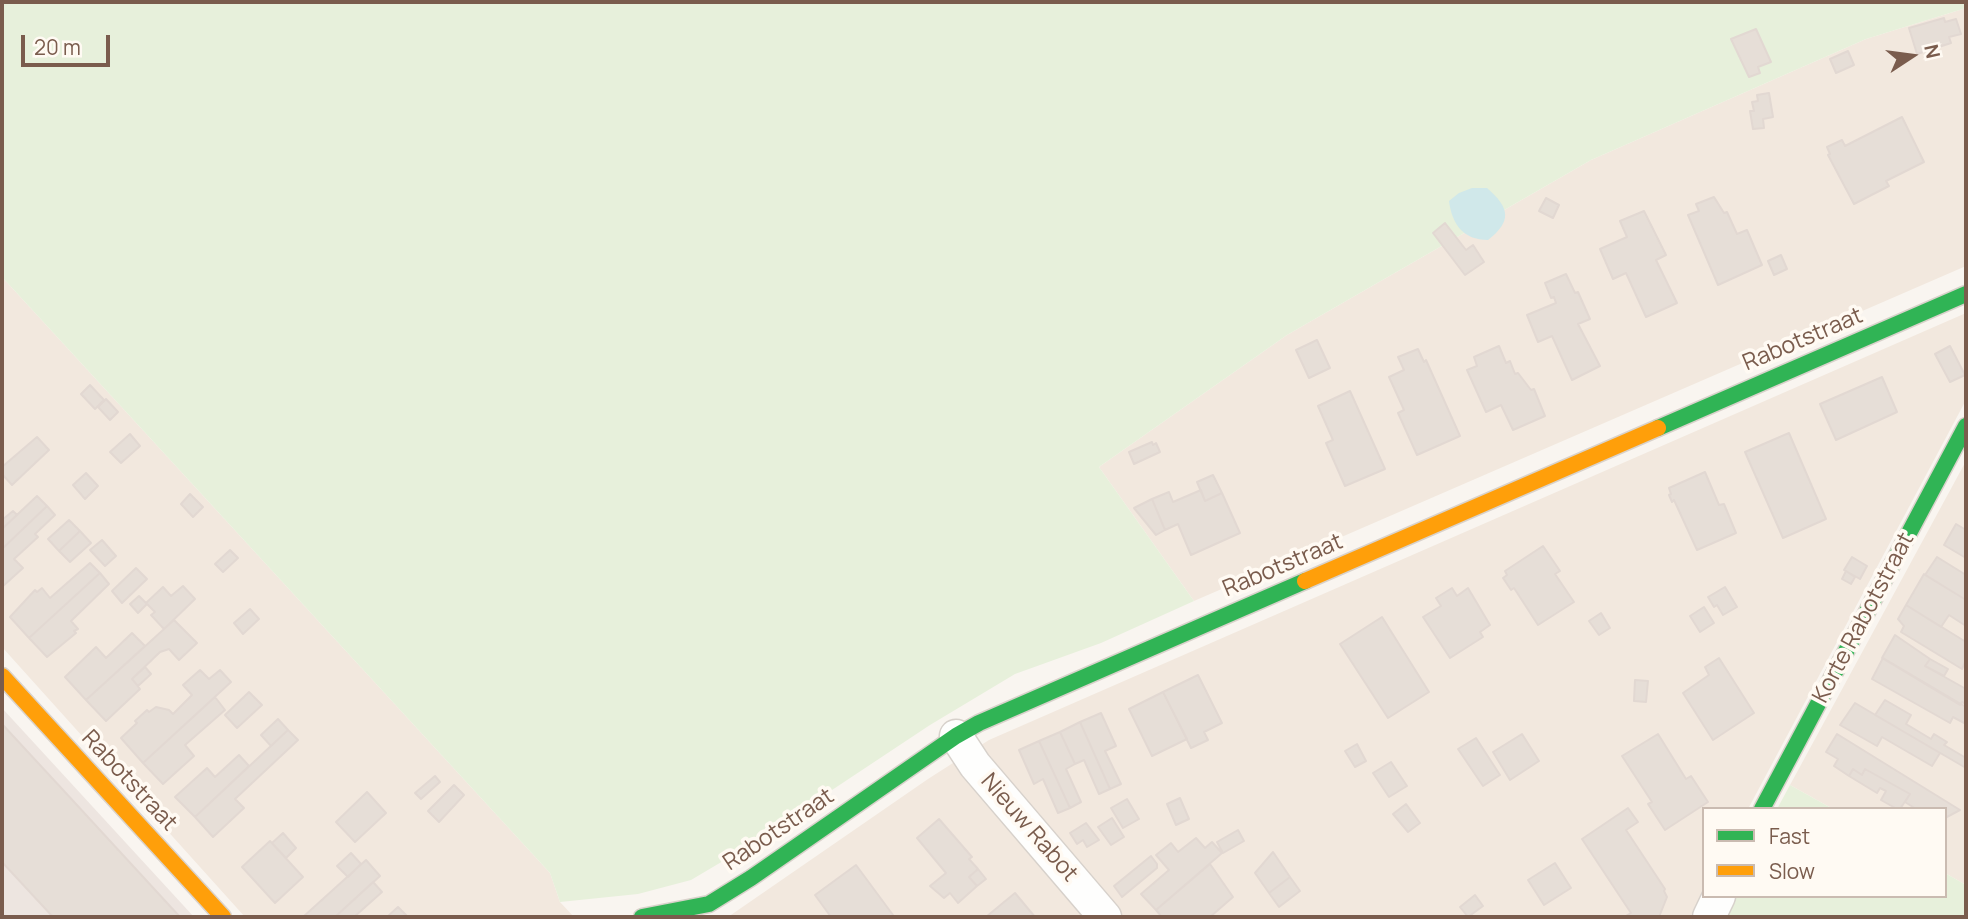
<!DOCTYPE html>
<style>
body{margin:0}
#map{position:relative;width:1968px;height:919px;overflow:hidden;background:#f9f5f0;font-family:Manrope,sans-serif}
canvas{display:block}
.frame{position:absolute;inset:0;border:4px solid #7a5c4d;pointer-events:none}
.legend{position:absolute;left:1702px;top:807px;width:245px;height:91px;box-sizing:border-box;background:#fffaf3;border:2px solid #cabbb1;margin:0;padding:9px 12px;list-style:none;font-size:21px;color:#7a5c4d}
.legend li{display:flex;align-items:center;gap:14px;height:35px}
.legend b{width:35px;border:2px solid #cabbb1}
.north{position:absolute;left:1877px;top:21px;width:70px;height:70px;-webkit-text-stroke:5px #fffaf3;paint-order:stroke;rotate:77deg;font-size:19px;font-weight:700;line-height:28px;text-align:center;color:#7a5c4d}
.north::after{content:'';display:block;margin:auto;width:24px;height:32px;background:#7a5c4d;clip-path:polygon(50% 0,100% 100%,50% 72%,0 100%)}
.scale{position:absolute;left:21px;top:35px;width:89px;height:32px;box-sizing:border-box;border:4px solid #7a5c4d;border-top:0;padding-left:9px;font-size:21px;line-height:24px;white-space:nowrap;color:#7a5c4d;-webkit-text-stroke:5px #fffaf3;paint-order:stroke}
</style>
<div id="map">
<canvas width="1968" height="919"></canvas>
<div class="frame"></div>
<ul class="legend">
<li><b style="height:9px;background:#30b455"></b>Fast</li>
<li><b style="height:9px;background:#ff9f0a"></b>Slow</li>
</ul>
<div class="north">N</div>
<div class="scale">20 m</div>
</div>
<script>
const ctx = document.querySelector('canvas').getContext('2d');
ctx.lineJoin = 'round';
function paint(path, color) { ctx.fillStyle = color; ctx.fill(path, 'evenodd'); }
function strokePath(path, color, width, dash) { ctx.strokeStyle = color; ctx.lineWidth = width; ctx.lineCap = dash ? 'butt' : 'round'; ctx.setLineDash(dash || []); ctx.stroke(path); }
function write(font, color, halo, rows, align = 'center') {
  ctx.font = font + ' Manrope,sans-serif'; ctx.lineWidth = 7; ctx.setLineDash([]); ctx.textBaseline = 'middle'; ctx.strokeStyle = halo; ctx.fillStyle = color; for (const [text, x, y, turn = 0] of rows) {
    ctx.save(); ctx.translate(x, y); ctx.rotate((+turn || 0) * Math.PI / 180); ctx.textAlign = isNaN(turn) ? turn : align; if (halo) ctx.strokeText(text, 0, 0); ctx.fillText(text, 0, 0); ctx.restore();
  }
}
paint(new Path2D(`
 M1966 8V266L1194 601 1099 467 1287 335 1591 160 1866 39Z
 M2 277 550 873 560 902 574 917H245L2 647Z
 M1966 313V400L1748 809H1704V891L1690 917H728L928 779 989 740Z
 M1966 461V885L1945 873V809H1833L1790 785Z`), '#f2e8de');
paint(new Path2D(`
 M2 708 194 917H2Z`), '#ede5e0');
paint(new Path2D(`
 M2 2H1966V8L1866 39 1591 160 1287 335 1099 467 1194 601 1101 643 1015 674 930 725 740 851 691 880 638 894 560 902 550 873 2 277Z
 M1790 785 1833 809H1777Z
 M1945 873 1966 885V917H1721L1732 896H1945Z`), '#e7f0db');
paint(new Path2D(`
 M1472 188H1487C1510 208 1512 221 1488 240 1463 240 1452 224 1449 201L1459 193Z`), '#d0e8ea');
const building = new Path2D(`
 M1944 18 1945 22 1956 19 1961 34 1949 37 1951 43 1917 54 1909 28Z
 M1756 29 1771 62 1758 67 1760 73 1749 77 1731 39Z
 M1848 51 1854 65 1836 73 1830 59Z
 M1769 93 1773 117 1763 119 1764 128 1753 129 1750 111H1754L1752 102 1758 101 1757 95Z
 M1902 117 1924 162 1886 181 1889 186 1854 204 1828 155 1830 154 1827 147 1842 140 1845 146Z
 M1714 197 1724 213 1727 212 1737 234 1747 230 1762 265 1718 285 1688 215 1699 211 1696 204Z
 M1546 198 1559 205 1553 218 1539 211Z
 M1644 211 1666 255 1656 260 1677 303 1646 317 1626 273 1613 279 1600 249 1627 237 1620 221Z
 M1445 223 1466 250 1473 245 1484 262 1465 275 1433 233Z
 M1781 255 1787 269 1774 275 1768 261Z
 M1566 274 1575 293 1578 292 1590 319 1578 324 1600 366 1572 380 1552 336 1538 342 1527 315 1556 303 1554 297 1551 298 1545 283Z
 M1317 340 1330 368 1309 378 1296 350Z
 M1499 346 1506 363 1510 361 1515 374 1518 373 1531 390 1534 389 1545 416 1513 430 1501 405 1486 412 1467 370 1477 366 1474 357Z
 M1950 346 1965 375 1950 382 1935 354Z
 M1418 349 1424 362 1426 360 1460 436 1417 455 1398 413 1404 410 1389 377 1404 370 1398 357Z
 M1882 377 1897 412 1836 440 1820 404Z
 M90 385 104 400 95 409 81 394Z
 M1350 391 1385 469 1345 486 1326 443 1333 440 1318 406Z
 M106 399 118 412 110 420 98 407Z
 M1789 433 1826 519 1783 538 1745 452Z
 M130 434 140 446 121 463 110 452Z
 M37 437 49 450 12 485 2 474V467Z
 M1152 442 1153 445 1156 443 1160 452 1134 464 1129 452Z
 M1705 472 1719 505 1724 504 1736 533 1697 550 1674 500 1672 502 1669 495 1671 494 1669 488Z
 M86 473 98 486 85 499 73 485Z
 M1213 475 1222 493 1205 501 1197 482Z
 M1201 490 1205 501 1222 493 1240 533 1191 555 1178 524 1165 530 1152 499 1169 492 1173 502Z
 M190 494 203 507 193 517 181 504Z
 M37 496 47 506 2 549V529Z
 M1152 499 1165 530 1156 535 1134 508Z
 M47 506 55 515 35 534 38 537 14 559 23 568 2 587V549Z
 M13 511 17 515 2 529V520Z
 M69 520 80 531 59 551 48 539Z
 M1956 524 1966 530V558L1944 545Z
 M80 531 91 543 70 562 59 551Z
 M102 540 116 556 105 566 90 550Z
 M1543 546 1560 571 1555 574 1574 602 1538 625 1514 588 1511 590 1503 578 1507 575 1505 571Z
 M230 550 238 558 223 572 215 564Z
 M1852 557 1867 566 1860 579 1844 570Z
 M1937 557 1966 575V600L1925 575Z
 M90 563 100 573 29 638 10 617 35 590 37 592 42 588 50 598Z
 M136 568 147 579 122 603 112 591Z
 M1846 571 1855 577 1851 584 1842 579Z
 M100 573 109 584 71 621 78 629 74 631 76 633 47 657 29 638Z
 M1924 574 1966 600V626L1949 615 1941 627 1906 605Z
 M183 586 195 599 164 629 151 615 155 612 147 604 138 613 130 604 139 596 146 603 163 587 171 596Z
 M1725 587 1737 607 1723 615 1717 605 1714 607 1708 597Z
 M1452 588 1457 596 1468 588 1490 625 1480 632 1483 637 1450 658 1423 617 1441 606 1436 598Z
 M1906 605 1966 642V660L1962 669 1901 632 1904 626 1898 619Z
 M1704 607 1714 623 1700 632 1690 616Z
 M250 609 259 619 243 634 234 623Z
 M1601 613 1610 628 1599 635 1589 621Z
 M1382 617 1429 692 1388 718 1340 644Z
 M174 620 197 643 179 660 169 649 160 652 132 679 140 689 106 721 86 700Z
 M132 633 145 646 86 700 65 677 96 647 106 658Z
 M1895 635 1930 659 1925 666 1966 689V704L1962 702 1960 705 1882 658Z
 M1719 658 1754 713 1713 740 1683 693 1709 675 1705 667Z
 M1883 658 1966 707V724L1953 717 1950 723 1872 679Z
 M1930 659 1948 669 1944 676 1925 666Z
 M145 667 151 674 138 686 132 679Z
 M200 670 209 679 220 670 231 682 143 763 121 738 137 723 135 721 147 710 149 712 156 707 169 710 173 714 192 695 183 685Z
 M1198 675 1222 723 1204 732 1208 740 1191 748 1163 692Z
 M1635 680 1648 681 1646 702 1634 701Z
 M249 692 262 705 237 728 225 715Z
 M1163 692 1187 739 1152 756 1129 709Z
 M215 697 225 710 185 745 194 756 163 784 143 763Z
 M1885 700 1911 715 1906 724 1931 739 1934 734 1947 742 1944 745 1966 758V768L1875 715Z
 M1855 703 1940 753 1932 766 1882 737 1877 746 1840 725Z
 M1101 713 1116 746 1105 751 1121 784 1110 789 1080 722Z
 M278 719 288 730 271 746 261 735Z
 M1080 722 1110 789 1099 794 1084 760 1075 764 1060 732Z
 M2 724 64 791 180 917H53L2 862Z
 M288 730 298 740 235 799 244 808 213 837 195 817Z
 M1060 732 1075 764 1066 769 1081 802 1070 808 1039 741Z
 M1522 734 1539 761 1510 780 1493 752Z
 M1658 734 1686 779 1691 776 1708 802 1665 830 1648 804 1652 802 1622 756Z
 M1837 734 1960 810 1945 818V809H1916L1905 802 1910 794 1865 769 1862 775 1853 769 1849 776 1834 766 1838 759 1826 752Z
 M1476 738 1500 775 1483 786 1458 749Z
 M1039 741 1070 808 1058 813 1043 779 1034 784 1019 750Z
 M1357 744 1366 761 1355 767 1345 751Z
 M239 755 249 766 195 817 175 797 207 768 215 777Z
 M1391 762 1407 786 1389 797 1373 773Z
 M1853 769 1862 775 1865 769 1910 794 1900 809H1897L1881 800 1886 791 1880 788 1877 793 1849 776Z
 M435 776 440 782 421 799 415 793Z
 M454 785 464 795 439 822 428 811Z
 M367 792 386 813 355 842 336 822Z
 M1180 798 1189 819 1176 825 1167 804Z
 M1127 799 1139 819 1123 828 1111 808Z
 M1406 804 1420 823 1408 832 1393 814Z
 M1628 808 1638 822 1626 830 1665 889 1664 891 1667 897 1659 917H1624L1631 913 1582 839Z
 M1112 818 1124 837 1111 845 1098 827Z
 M939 819 972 857 969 859 978 869 969 877 977 886 958 903 950 893 944 898 930 886 946 873 917 838Z
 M1086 823 1099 840 1087 847 1083 840 1077 844 1070 833Z
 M1238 830 1244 841 1223 853 1217 842Z
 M283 833 296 848 286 858 272 843Z
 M1196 838 1205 848 1212 842 1222 853 1156 910 1141 894 1169 870 1156 855 1171 843 1178 852Z
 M270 841 303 877 275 903 242 867Z
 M1273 852 1290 877 1269 893 1255 873Z
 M351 853 361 864 348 877 337 866Z
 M1151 856 1157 864V868L1122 897 1114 886Z
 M366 860 380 876 335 917H303Z
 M1555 863 1571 888 1544 905 1528 880Z
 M1210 864 1233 897 1210 917H1162L1156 910Z
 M856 865 893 915 890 917H831L815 895Z
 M978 869 986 879 977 886 969 877Z
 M1290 877 1300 891 1279 907 1269 893Z
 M373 882 382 892 354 917H335Z
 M1015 893 1035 917H986Z
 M1475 895 1483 906 1468 917 1460 907Z
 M398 907 408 917H387Z`);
paint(building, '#e6ded7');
strokePath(building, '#e2d8d2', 2);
const street = new Path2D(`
 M956 736 975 765 1105 917
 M1709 917 1719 896`);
const fast = new Path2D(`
 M1658 428 1966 294
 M1762 809 1966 426
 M642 917 709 904 751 878 956 736 979 723 1305 581`);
const slow = new Path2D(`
 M1305 581 1658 428
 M2 676 223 917`);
strokePath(street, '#d7d1cb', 35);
strokePath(fast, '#d9d2cb', 19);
strokePath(slow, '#d9d2cb', 19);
strokePath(street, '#fefefd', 32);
strokePath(fast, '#30b455', 16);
strokePath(slow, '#ff9f0a', 16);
write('23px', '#7a5c4d', '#fffaf3', [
 ["Rabotstraat",1803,340,-23],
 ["Rabotstraat",1283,566,-23],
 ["Korte Rabotstraat",1864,618,-62],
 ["Rabotstraat",129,781,47],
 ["Nieuw Rabot",1029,828,49],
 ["Rabotstraat",779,830,-34]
]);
</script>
